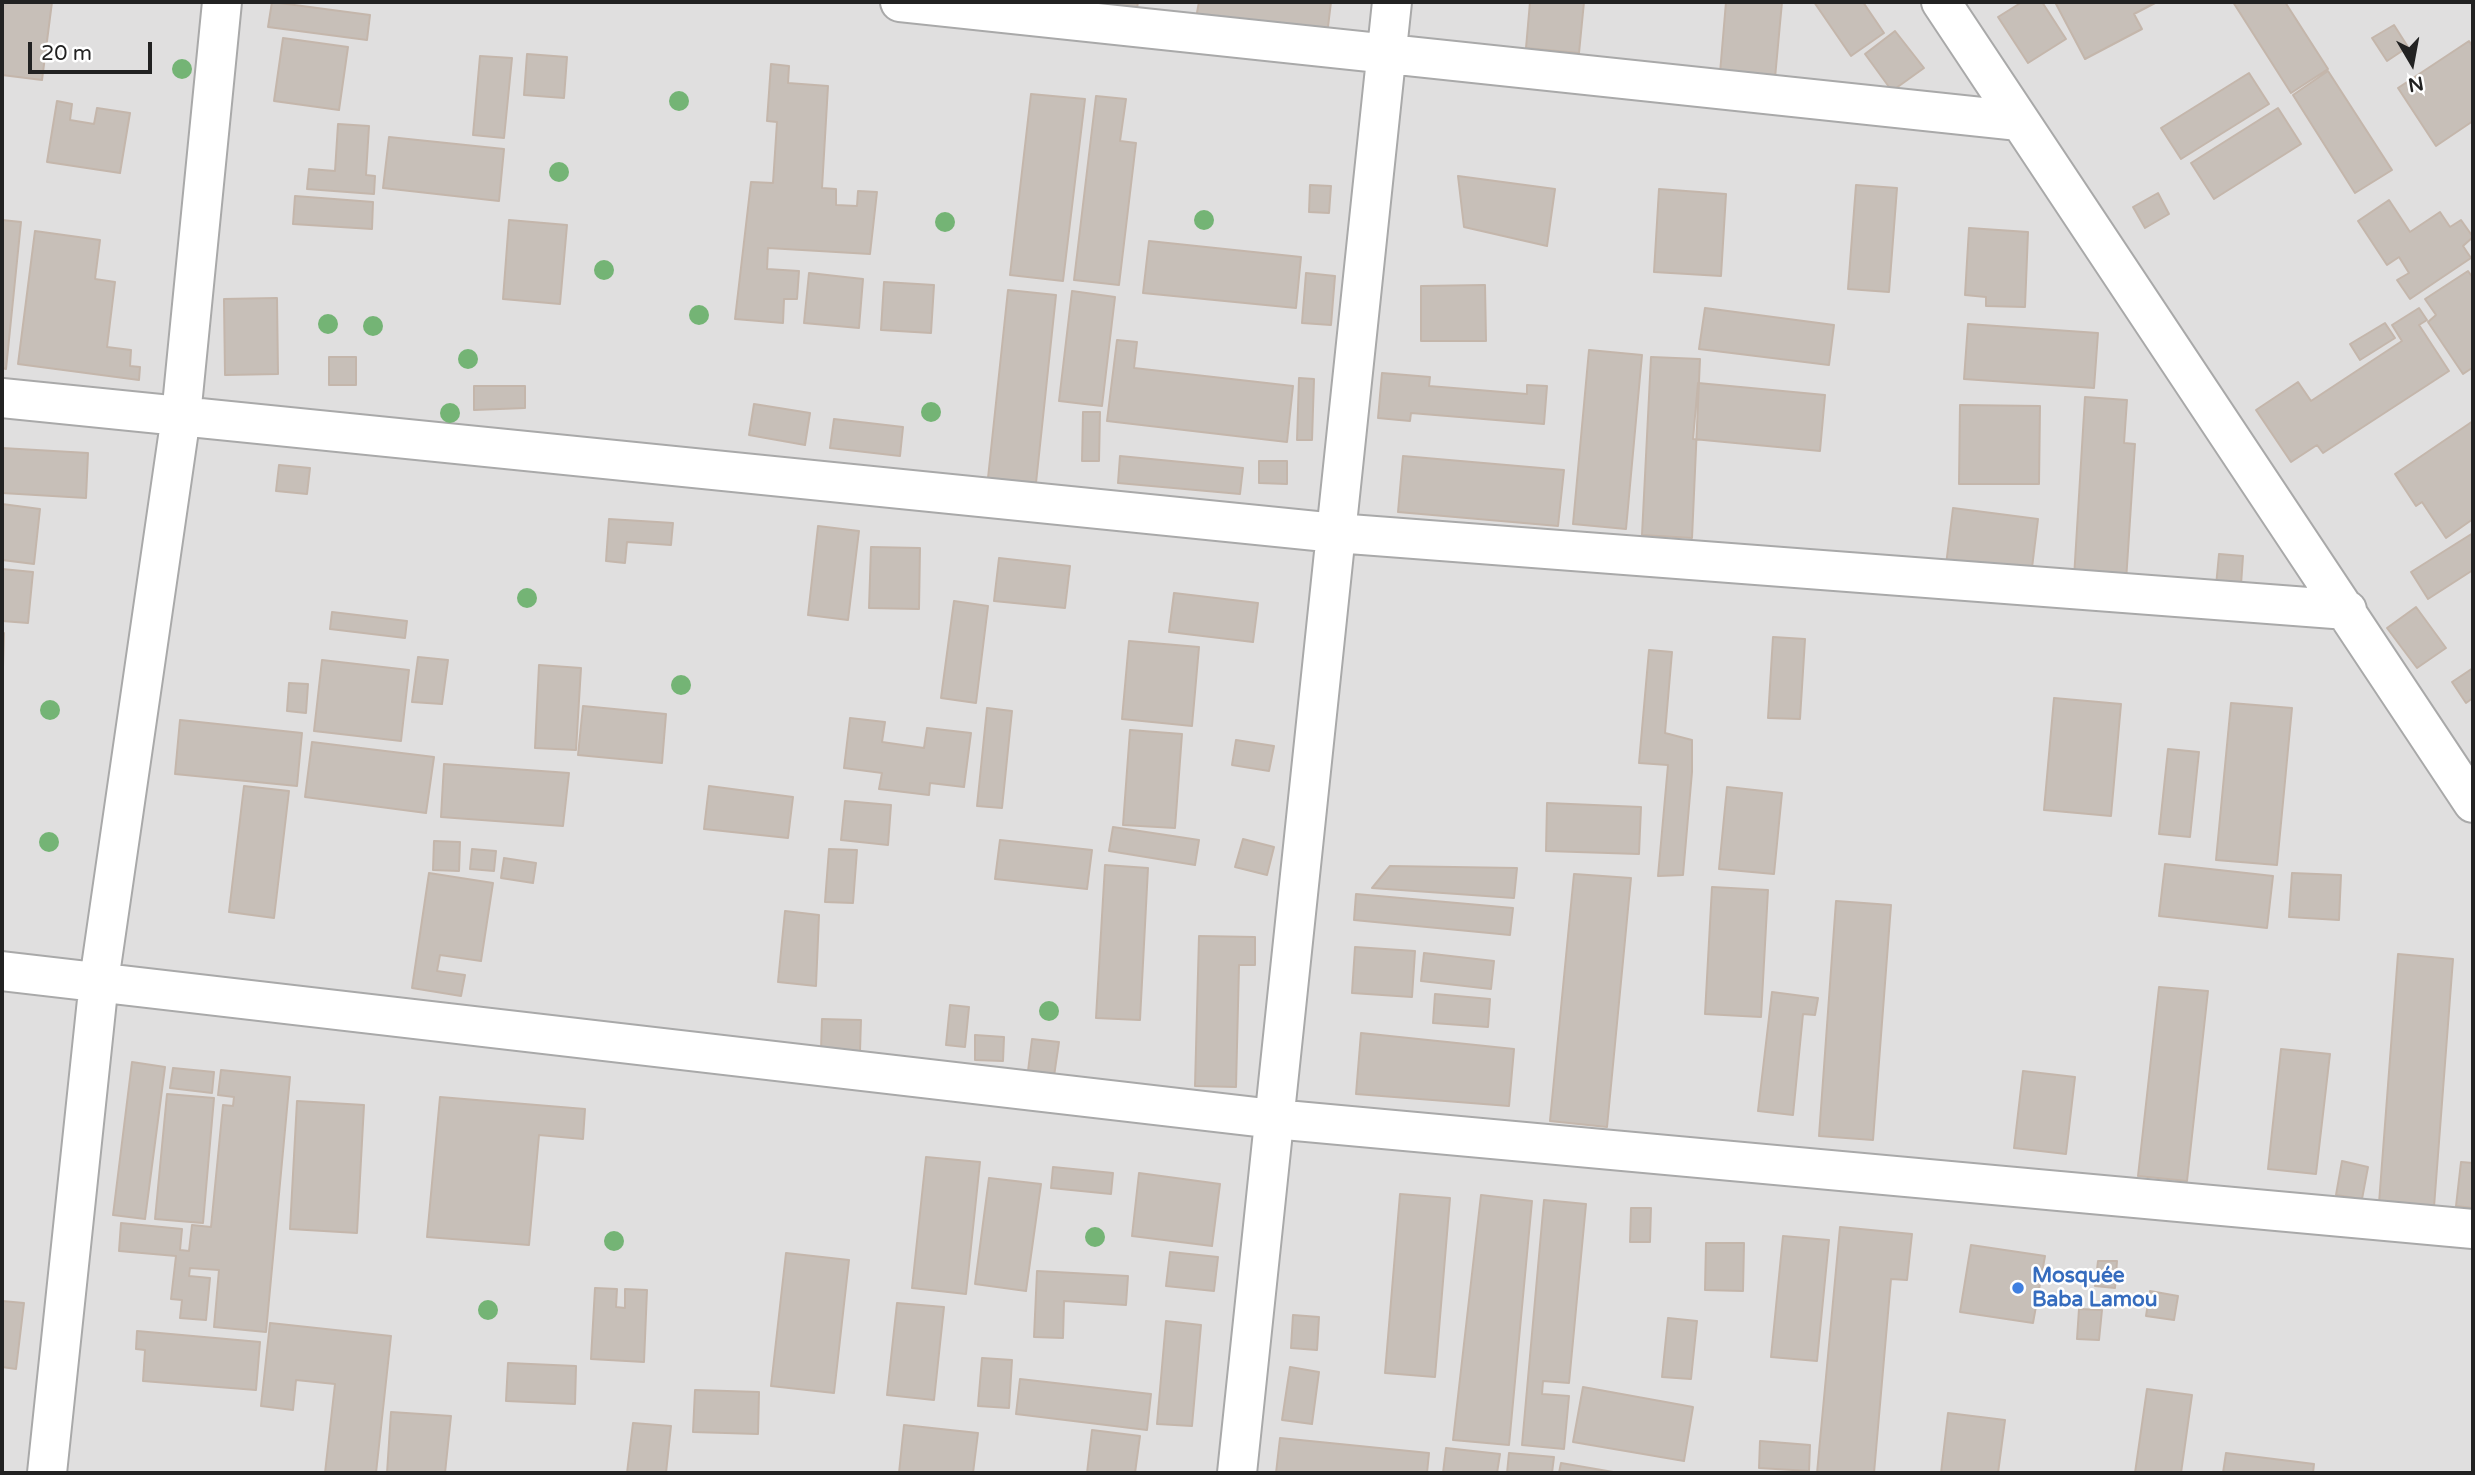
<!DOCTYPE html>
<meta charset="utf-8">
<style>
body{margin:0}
#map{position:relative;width:2475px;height:1475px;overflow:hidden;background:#f2efe9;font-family:"Varela Round",sans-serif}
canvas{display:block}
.frame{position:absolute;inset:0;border:4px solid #222;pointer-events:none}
.north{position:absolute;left:2377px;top:28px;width:70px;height:70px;-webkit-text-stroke:5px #fff;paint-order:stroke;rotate:170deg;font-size:19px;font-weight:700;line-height:28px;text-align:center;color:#222}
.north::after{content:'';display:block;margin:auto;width:24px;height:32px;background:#222;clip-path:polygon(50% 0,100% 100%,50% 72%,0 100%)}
.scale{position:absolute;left:28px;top:42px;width:124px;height:32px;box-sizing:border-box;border:4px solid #222;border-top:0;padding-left:9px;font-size:21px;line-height:24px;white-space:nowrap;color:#222;-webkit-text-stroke:5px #fff;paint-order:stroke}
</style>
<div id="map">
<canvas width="2475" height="1475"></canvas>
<div class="frame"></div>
<div class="north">N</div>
<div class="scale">20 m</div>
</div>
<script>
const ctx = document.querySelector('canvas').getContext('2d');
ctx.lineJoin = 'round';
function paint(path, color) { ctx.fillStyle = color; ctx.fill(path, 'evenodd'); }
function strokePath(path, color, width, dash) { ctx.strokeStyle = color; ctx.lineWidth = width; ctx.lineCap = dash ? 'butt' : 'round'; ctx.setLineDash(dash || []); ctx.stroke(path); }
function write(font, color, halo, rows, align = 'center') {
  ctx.font = font + ' "Varela Round",sans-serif'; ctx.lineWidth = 5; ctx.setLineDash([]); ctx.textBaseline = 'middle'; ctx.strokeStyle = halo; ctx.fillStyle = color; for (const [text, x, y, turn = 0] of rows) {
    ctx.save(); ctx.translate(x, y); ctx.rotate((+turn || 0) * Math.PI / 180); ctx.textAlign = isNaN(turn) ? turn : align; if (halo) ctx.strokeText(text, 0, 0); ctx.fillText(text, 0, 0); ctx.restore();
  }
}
paint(new Path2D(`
 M2 2H2473V1473H2Z`), '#e0dfdf');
const building = new Path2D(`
 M2 2H52L42 80 2 75Z
 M272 2 370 15 367 40 268 27Z
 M1080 2H1138L1136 14Z
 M1199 2H1331L1327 35 1196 18Z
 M1530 2H1584L1579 53 1526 48Z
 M1726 2H1782L1775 78 1720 73Z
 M1814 2H1863L1884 33 1851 56Z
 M2022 2H2042L2066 39 2028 63 1998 17Z
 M2055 2H2157L2134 14 2142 29 2085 59Z
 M2233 2H2285L2328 69 2291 93Z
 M2394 25 2408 47 2387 61 2372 38Z
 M1895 31 1924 68 1892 91 1865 54Z
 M283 38 348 47 339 110 274 101Z
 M2469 41 2473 47V121L2436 146 2398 88Z
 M527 54 567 57 564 98 524 95Z
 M480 56 512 58 504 138 473 135Z
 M771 64 789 66 788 83 828 86 822 188 836 189V205L857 206 858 191 877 192 870 254 768 248 767 269 799 271 797 299H784L783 323 735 319 751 182 773 183 777 122 767 121Z
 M2328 71 2392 170 2355 193 2293 95Z
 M2249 73 2269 104 2181 159 2161 128Z
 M1031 94 1085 99 1063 281 1010 275Z
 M1096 96 1126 99 1120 141 1136 143 1119 285 1074 280Z
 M57 101 72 104 70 120 94 124 97 108 130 113 120 173 47 162Z
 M2278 108 2301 144 2214 199 2191 163Z
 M338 124 369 126 366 175 375 176 374 194 307 189 309 169 335 171Z
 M389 137 504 149 499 201 383 188Z
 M1458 176 1555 189 1547 246 1464 227Z
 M1310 185 1331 186 1329 213 1309 212Z
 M1856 185 1897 188 1889 292 1848 289Z
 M1659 189 1726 194 1721 276 1654 272Z
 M2158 193 2169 214 2145 228 2133 207Z
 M295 196 373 202 372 229 293 224Z
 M2389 200 2410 232 2440 212 2450 227 2461 220 2473 237 2463 246 2471 258 2410 299 2397 280 2409 273 2399 257 2387 265 2358 221Z
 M2 220 21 222 6 369 2 368Z
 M509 220 567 225 560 304 503 299Z
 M1969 228 2028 232 2025 307 1986 306V297L1965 295Z
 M35 231 100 240 95 279 115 282 107 347 131 350 130 366 140 367 139 380 18 364Z
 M1149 241 1301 257 1296 308 1143 293Z
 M2468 271 2473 278V370L2472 368 2463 374 2428 322 2436 315 2425 299Z
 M809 273 863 279 859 328 804 323Z
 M1306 273 1335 276 1331 325 1302 323Z
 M884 282 934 285 931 333 881 330Z
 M1485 285 1486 341H1421V286Z
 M1008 290 1056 295 1036 483 988 478Z
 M1072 291 1115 297 1102 406 1059 401Z
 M277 298 278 374 225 375 224 299Z
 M1705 308 1834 325 1829 365 1699 349Z
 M2419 308 2427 320 2419 325 2449 371 2323 453 2317 445 2291 462 2256 410 2298 382 2311 401 2402 341 2392 325Z
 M2385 323 2395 338 2360 360 2350 344Z
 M1968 324 2098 333 2094 388 1964 379Z
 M1117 340 1137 342 1134 368 1293 386 1287 442 1107 421Z
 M1589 350 1642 355 1626 529 1573 524Z
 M329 357H356V385H329Z
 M1651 357 1700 359 1692 538 1642 535Z
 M1382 373 1430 377 1429 386 1527 394V385L1547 386 1544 424 1411 413 1410 421 1378 418Z
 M1299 378 1314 379 1312 440H1297Z
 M1698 383 1825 395 1820 451 1693 439Z
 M474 386H525V408L474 410Z
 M2085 397 2127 400 2124 443 2135 444 2126 581 2074 578Z
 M754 404 810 413 805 445 749 435Z
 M1960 405 2040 406 2039 484H1959Z
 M1083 412H1100L1099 461H1082Z
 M834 419 903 427 900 456 830 448Z
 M2473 421V519L2446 538 2422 502 2416 506 2395 474Z
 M2 448 88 453 86 498 2 493Z
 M1120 456 1243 468 1240 494 1118 483Z
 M1403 456 1564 470 1558 526 1398 512Z
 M1259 461H1287V484L1259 483Z
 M279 465 310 468 307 494 276 491Z
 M2 504 40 509 34 564 2 560Z
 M1953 508 2038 519 2031 576 1946 565Z
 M609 519 673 523 671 545 627 542 625 563 606 561Z
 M818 526 859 531 848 620 808 615Z
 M2473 533V570L2428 599 2411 572Z
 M871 547 920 548 919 609 869 608Z
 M2219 554 2243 556 2240 599 2215 597Z
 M999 558 1070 566 1065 608 994 601Z
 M2 569 33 572 28 623 2 621Z
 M1174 593 1258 603 1253 642 1169 632Z
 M954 601 988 606 976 703 941 698Z
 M2416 607 2446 648 2417 668 2387 628Z
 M332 612 407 621 405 638 330 629Z
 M2 633H4L2 700Z
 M1773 637 1805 639 1800 719 1768 718Z
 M1129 641 1199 647 1192 726 1122 719Z
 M1649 650 1672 652 1665 733 1692 740V772L1683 875 1658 876 1668 765 1639 763Z
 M418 657 448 660 442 704 412 702Z
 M322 660 409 670 401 741 314 731Z
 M539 665 581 668 576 750 535 748Z
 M2473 668V698L2466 703 2452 682Z
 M289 683 308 684 306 713 287 711Z
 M2054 698 2121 704 2111 816 2044 810Z
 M2231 703 2292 708 2277 865 2216 860Z
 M583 706 666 714 662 763 578 755Z
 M987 708 1012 711 1002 808 977 806Z
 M850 718 885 722 882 742 924 748 927 728 971 733 964 787 930 783 929 795 879 789 882 773 844 768Z
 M180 720 302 733 297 786 175 774Z
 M1130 730 1182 734 1175 828 1123 825Z
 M1236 740 1274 746 1269 771 1232 765Z
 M312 742 434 757 426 813 305 797Z
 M2168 749 2199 752 2190 837 2159 834Z
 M444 764 569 773 563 826 441 817Z
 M244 786 289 791 274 918 229 912Z
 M709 786 793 797 788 838 704 829Z
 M1727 787 1782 793 1774 874 1719 869Z
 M845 801 891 805 888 845 841 840Z
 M1547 803 1641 807 1639 854 1546 851Z
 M1113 827 1199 840 1195 865 1109 851Z
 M1243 839 1274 847 1267 875 1235 867Z
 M1000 840 1092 850 1087 889 995 879Z
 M434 841 460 842 459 871 433 870Z
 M472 849 496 851 494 871 470 869Z
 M829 849 857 850 853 903 825 902Z
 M504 858 536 863 533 883 501 878Z
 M2165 864 2273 876 2267 928 2159 916Z
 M1105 865 1148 868 1140 1020 1096 1018Z
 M1390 866 1517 868 1514 898 1372 888Z
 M429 873 493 883 481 961 440 955 437 971 465 975 461 996 412 988Z
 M2292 873 2341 875 2339 920 2289 917Z
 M1574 874 1631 878 1607 1127 1550 1121Z
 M1712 887 1768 890 1761 1017 1705 1014Z
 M1356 894 1513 908 1510 935 1354 920Z
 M1836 901 1891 905 1873 1140 1819 1136Z
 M785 911 819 915 816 986 778 982Z
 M1199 936 1255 937V965H1239L1236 1087 1195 1086Z
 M1355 947 1415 951 1412 997 1352 993Z
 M1424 953 1494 961 1491 989 1421 981Z
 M2398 954 2453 959 2434 1207 2379 1203Z
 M2159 987 2208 991 2187 1181 2138 1176Z
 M1772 992 1818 998 1815 1015 1803 1014 1793 1115 1758 1111Z
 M1435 994 1490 999 1488 1027 1433 1023Z
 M950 1005 969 1007 965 1047 946 1045Z
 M822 1019 861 1020 860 1051 821 1050Z
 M1361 1033 1514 1049 1509 1106 1356 1094Z
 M975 1035 1004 1037 1003 1061 975 1060Z
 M1032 1039 1059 1042 1053 1083 1027 1079Z
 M2281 1049 2330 1054 2316 1174 2268 1169Z
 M132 1062 165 1067 145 1219 113 1215Z
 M173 1068 214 1072 212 1093 170 1088Z
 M221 1070 290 1077 266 1332 214 1327 219 1270 190 1268 189 1276 210 1278 206 1320 180 1318 182 1300 171 1299 176 1256 119 1251 121 1223 182 1229 180 1250 189 1251 192 1225 211 1227 223 1105 233 1106 234 1097 218 1095Z
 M2023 1071 2075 1077 2066 1154 2014 1148Z
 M167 1094 214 1098 203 1223 155 1219Z
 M440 1097 585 1109 583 1139 539 1135 529 1245 427 1237Z
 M297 1101 364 1105 357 1233 290 1229Z
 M926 1157 980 1162 966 1294 912 1288Z
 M2342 1161 2368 1167 2362 1199 2336 1195Z
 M2461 1162 2473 1163V1208L2456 1206Z
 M1053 1167 1113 1173 1111 1194 1051 1188Z
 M1139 1173 1220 1184 1212 1246 1132 1236Z
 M989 1178 1041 1184 1026 1291 975 1284Z
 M1400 1194 1450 1198 1435 1377 1385 1373Z
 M1481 1195 1532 1201 1509 1445 1453 1440Z
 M1544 1200 1586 1204 1569 1383 1543 1381 1542 1394 1569 1396 1564 1449 1522 1445Z
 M1631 1208H1651L1650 1242H1630Z
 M1840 1227 1912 1234 1907 1280 1891 1279 1874 1473H1817Z
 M1783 1236 1829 1240 1817 1361 1771 1357Z
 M1706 1243H1744L1743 1291 1705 1290Z
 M1971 1245 2045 1256 2033 1323 1960 1312Z
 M1170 1252 1218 1257 1214 1291 1166 1286Z
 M786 1253 849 1260 834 1393 771 1386Z
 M2098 1261H2117L2115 1288 2095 1286Z
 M1037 1271 1128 1276 1126 1305 1064 1301 1063 1338 1034 1337Z
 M595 1288 617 1289 616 1307 625 1308V1289L647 1290 644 1362 591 1359Z
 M2150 1291 2178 1296 2174 1320 2146 1316Z
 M2 1301 24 1303 16 1369 2 1367Z
 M897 1303 944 1307 934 1400 887 1395Z
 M2079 1309 2102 1310 2099 1340 2077 1339Z
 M1293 1315 1319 1317 1317 1350 1291 1348Z
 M1668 1318 1697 1321 1691 1379 1662 1377Z
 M1166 1321 1201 1325 1192 1426 1157 1424Z
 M270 1323 391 1336 376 1473H325L335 1384 296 1380 293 1410 261 1406Z
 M137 1331 260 1342 256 1390 143 1381 145 1350 136 1349Z
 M982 1358 1012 1360 1009 1408 978 1406Z
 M508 1363 576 1366 575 1404 506 1401Z
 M1290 1367 1319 1372 1312 1424 1282 1420Z
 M1020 1379 1151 1394 1147 1430 1016 1414Z
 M1583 1387 1693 1407 1684 1461 1573 1442Z
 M2147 1389 2192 1395 2181 1473H2135Z
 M695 1390 759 1392 758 1434 693 1432Z
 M391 1412 451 1416 445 1473H387Z
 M1948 1413 2005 1420 1998 1473H1941Z
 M633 1423 671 1426 666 1473H627Z
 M904 1425 978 1433 973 1473H899Z
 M1092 1430 1140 1436 1135 1473H1087Z
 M1280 1438 1429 1453 1427 1473H1276Z
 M1760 1441 1810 1445 1809 1471 1759 1468Z
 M1446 1448 1500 1454 1497 1473H1443Z
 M1509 1453 1554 1457 1552 1473H1507Z
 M2226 1453 2314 1464 2313 1473H2223Z
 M1561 1463 1619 1473H1559Z`);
paint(building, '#c7bfb8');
strokePath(building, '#c4b6ab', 2);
const minor = new Path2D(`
 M900 2 2019 121
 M1941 2 2473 803
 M2 398 1336 533 2347 610
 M2 971 1274 1119 2473 1229
 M47 1473 99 981 181 416 222 2
 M1237 1473 1392 2`);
strokePath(minor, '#a9a9a9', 42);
strokePath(minor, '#fff', 38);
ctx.fillStyle = '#74b475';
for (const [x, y] of [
 [182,69],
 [679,101],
 [559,172],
 [1204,220],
 [945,222],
 [604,270],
 [699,315],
 [328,324],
 [373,326],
 [468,359],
 [931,412],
 [450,413],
 [527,598],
 [681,685],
 [50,710],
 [49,842],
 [1049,1011],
 [1095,1237],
 [614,1241],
 [488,1310]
]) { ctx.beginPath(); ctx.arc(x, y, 10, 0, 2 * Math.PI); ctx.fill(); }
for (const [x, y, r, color] of [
 [2018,1288,7,"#3f7fe0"]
]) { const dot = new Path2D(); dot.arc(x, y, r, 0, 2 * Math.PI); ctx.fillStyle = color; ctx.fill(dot); strokePath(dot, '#fff', 2.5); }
write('bold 21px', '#366cbe', '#fff', [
 ["Mosquée",2032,1276],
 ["Baba Lamou",2032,1300]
], 'left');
</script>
